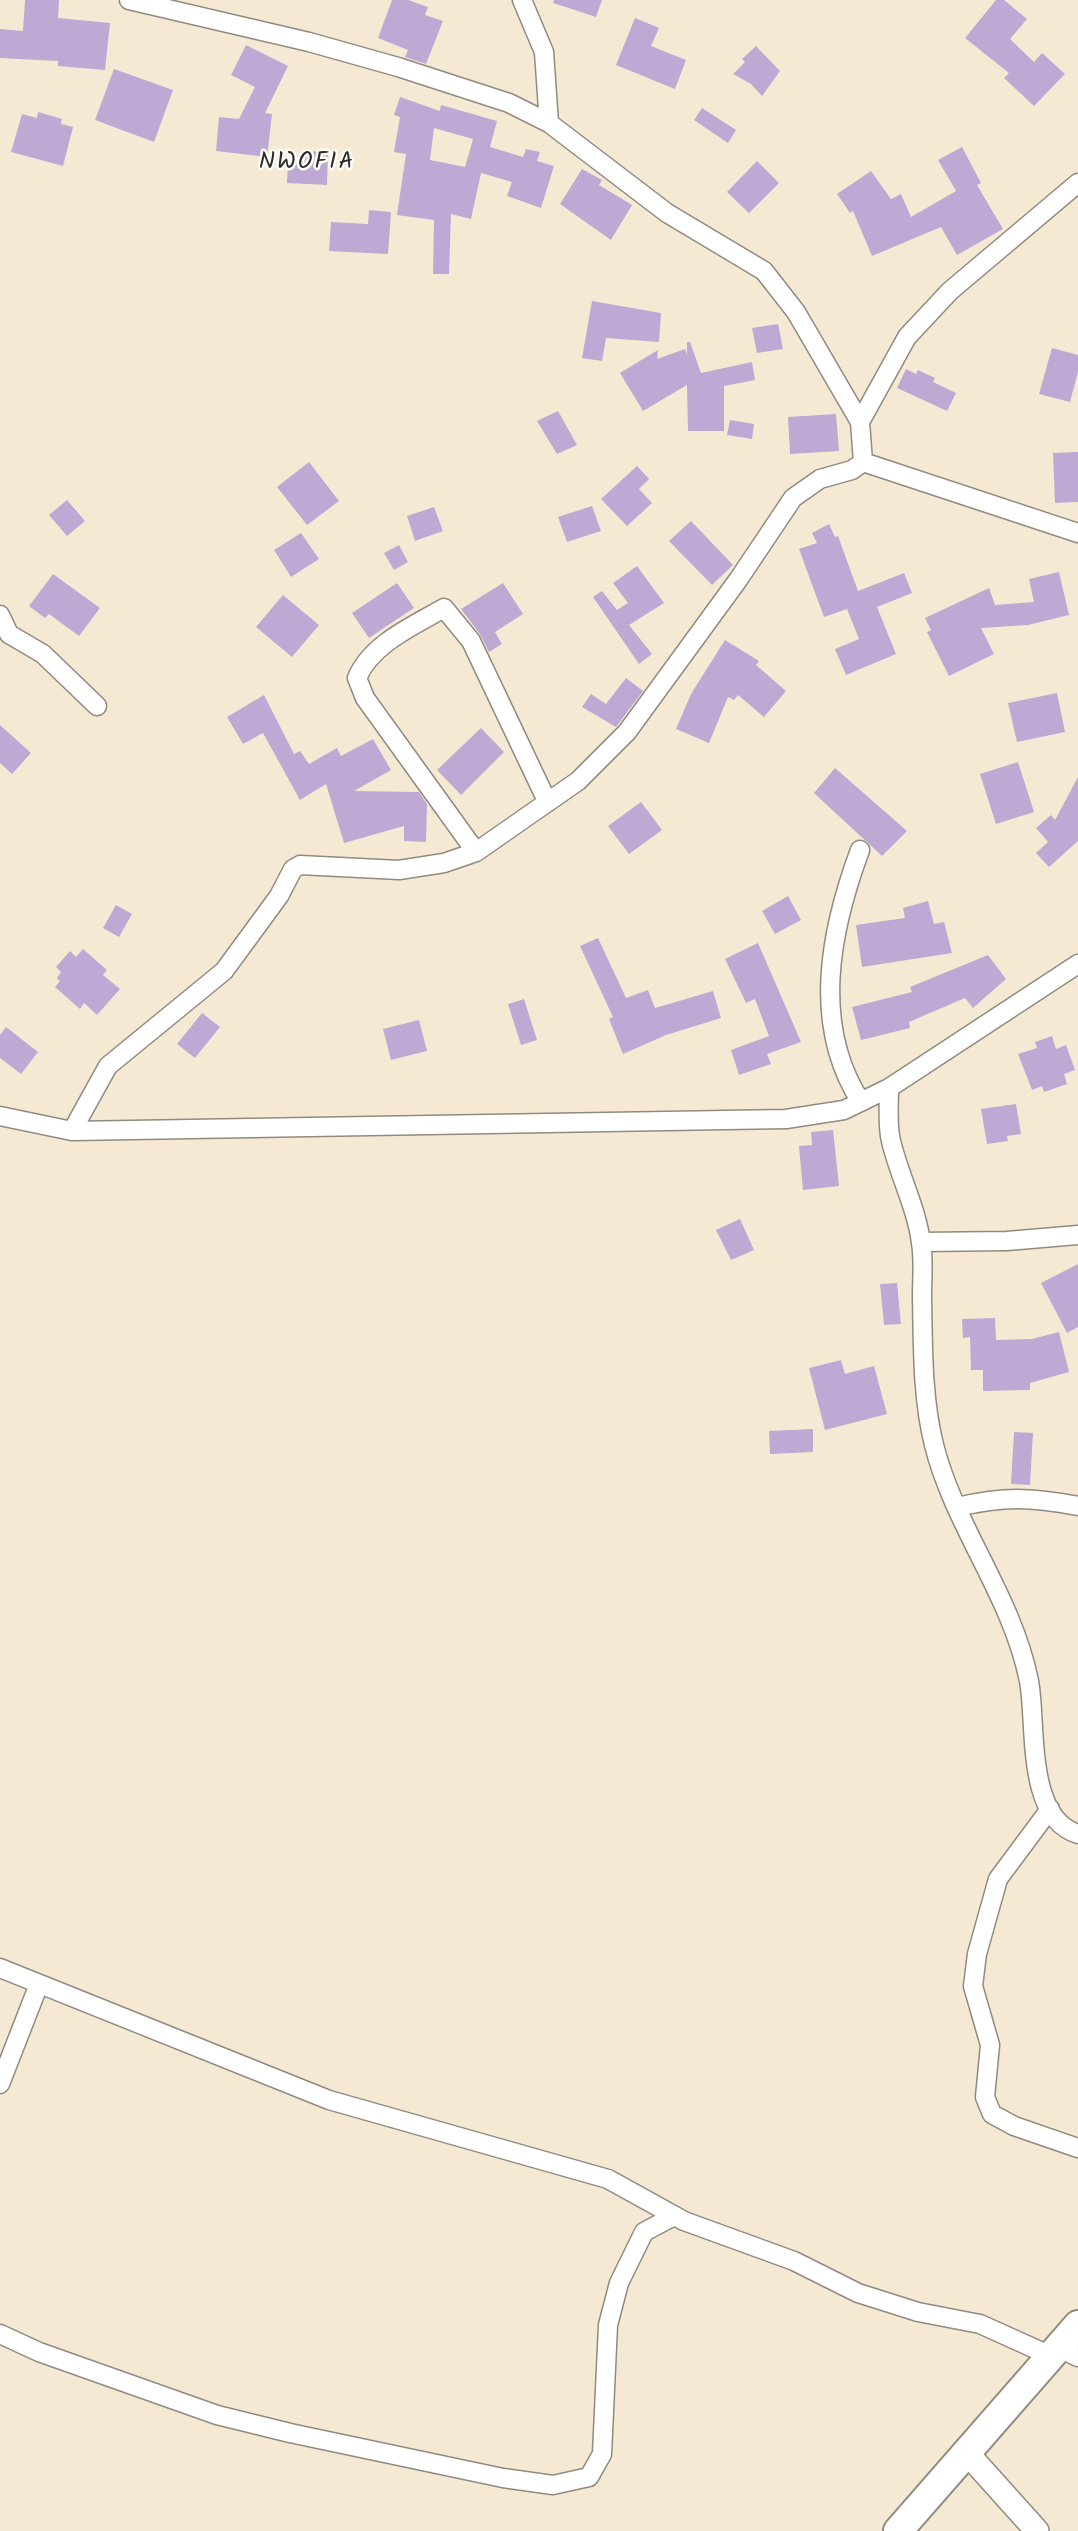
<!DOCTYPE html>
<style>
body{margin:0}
canvas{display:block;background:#f6e9d4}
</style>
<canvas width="1078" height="2531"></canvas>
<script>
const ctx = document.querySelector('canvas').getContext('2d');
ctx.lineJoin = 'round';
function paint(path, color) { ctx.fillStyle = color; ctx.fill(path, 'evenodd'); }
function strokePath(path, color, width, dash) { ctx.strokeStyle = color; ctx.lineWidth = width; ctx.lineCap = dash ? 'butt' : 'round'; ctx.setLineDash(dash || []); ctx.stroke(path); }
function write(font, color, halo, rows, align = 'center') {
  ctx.font = font + ' Kalam,sans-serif'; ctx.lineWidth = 5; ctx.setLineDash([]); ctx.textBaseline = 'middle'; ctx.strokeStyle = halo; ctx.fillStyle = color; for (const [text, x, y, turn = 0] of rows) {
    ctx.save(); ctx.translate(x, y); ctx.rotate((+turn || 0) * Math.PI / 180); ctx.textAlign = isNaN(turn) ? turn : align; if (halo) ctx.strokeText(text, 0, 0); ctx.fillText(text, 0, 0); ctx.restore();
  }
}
paint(new Path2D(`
 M25 0H59L58 18 110 23 105 70 58 66V61L0 58V29L23 31Z
 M392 0H408L428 7 425 15 443 21 426 64 405 57 408 50 378 38Z
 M554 0H602L596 17 553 3Z
 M996 0H1004L1027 19 1010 39 1034 62 1042 53 1065 74 1034 106 1004 78 1009 73 965 38Z
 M635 18 659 28 651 46 686 60 675 89 616 65Z
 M246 45 288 66 265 113 272 114 267 157 216 151 219 117 239 119 255 87 231 75Z
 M756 46 780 71 762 96 751 84 733 74 745 62 742 59Z
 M114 69 173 90 154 142 95 120Z
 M400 97 440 111 441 105 497 121 490 147 523 157 526 149 540 152 537 161 554 166 541 208 507 196 512 182 481 173 471 219 451 214 449 274H433L434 220 397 215 406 154 394 152 400 117 394 115ZM434 128 473 139 465 167 430 160Z
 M702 108 736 130 728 143 694 120Z
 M38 112 62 119 61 124 73 127 63 166 11 152 22 114 37 118Z
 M962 147 981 183 977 185 1003 229 957 255 941 227 872 256 853 211 850 213 837 194 871 171 891 199 901 194 911 217 956 191 938 160Z
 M305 151 328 152 327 185 287 183 288 161H305Z
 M757 161 779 183 749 213 727 192Z
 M582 169 602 180 599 185 632 205 611 240 560 204Z
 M369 210 391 212 388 254 329 251 331 222 368 224Z
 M592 301 661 313 659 342 606 338 602 361 582 358Z
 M778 324 783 349 757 353 752 328Z
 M687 342H690L701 373 752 362 755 380 724 386V431H688L687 385 643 411 620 373 658 350 657 359 685 349 687 355Z
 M1052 348 1078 355V372L1070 402 1039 394Z
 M906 369 916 374 918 370 935 378 933 382 956 393 947 411 897 388Z
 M558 411 577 445 557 454 537 421Z
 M836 414 839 451 790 454 788 417Z
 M730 420 754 424 752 439 727 435Z
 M1078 452V502L1055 503 1053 453Z
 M309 462 339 501 307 525 277 487Z
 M637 466 649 479 639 489 652 503 627 526 601 499Z
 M67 500 85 521 67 536 49 515Z
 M592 506 601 531 567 542 558 517Z
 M434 507 443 531 415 541 407 516Z
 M691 521 733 565 712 585 669 541Z
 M829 524 835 537 838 536 858 591 904 573 912 593 877 607 896 654 846 675 835 649 859 639 847 609 824 617 799 549 817 543 812 533Z
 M301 533 319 559 291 577 274 550Z
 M399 545 408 562 394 570 384 553Z
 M637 566 664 603 629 625 652 654 639 664 593 597 602 591 617 610 628 603 613 583Z
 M1059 572 1069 615 1028 625 981 628 994 654 949 676 927 632 931 630 925 618 989 588 995 605 1034 602 1029 579Z
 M53 574 100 608 79 636 49 614 45 618 29 606Z
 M397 583 414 608 369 638 352 613Z
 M503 583 523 614 495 632 502 644 489 652 480 634 461 609Z
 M283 595 319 625 292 657 256 627Z
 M725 640 759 661 756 665 786 691 764 717 738 695 734 700 728 697 709 743 676 729 691 694Z
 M626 678 643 691 616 727 582 707 591 694 606 704Z
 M1057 693 1065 732 1017 742 1008 703Z
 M264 695 294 754 300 751 309 764 337 748 341 756 373 739 391 770 354 791 419 792 427 804 426 842 404 841V826L344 843 326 784 300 800 263 733 243 744 227 717Z
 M0 725 31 753 12 774 0 763Z
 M481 728 504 752 461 795 437 770Z
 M1018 762 1034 812 996 824 980 774Z
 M835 768 907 831 882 856 814 793Z
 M1078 777V841L1049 867 1036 853 1048 842 1036 828 1051 815 1055 820Z
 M641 802 662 830 629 854 608 826Z
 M788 896 801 920 775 934 762 911Z
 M928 901 934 924 944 922 952 953 862 967 856 925 905 918 903 908Z
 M116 905 132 914 119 937 103 928Z
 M598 938 626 998 648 990 655 1008 713 991 721 1018 666 1035 623 1054 609 1019 613 1017 580 946Z
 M758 943 801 1042 767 1054 771 1064 739 1075 731 1050 769 1036 755 999 746 1003 725 959Z
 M83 949 107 970 103 975 120 989 97 1015 84 1003 80 1009 55 987 60 981 57 978 61 972 56 967 70 951 76 957Z
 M988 955 1006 979 973 1008 965 998 909 1022 910 1028 861 1040 852 1007 912 992 910 987Z
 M524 999 537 1040 521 1045 508 1004Z
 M202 1013 220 1027 195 1058 177 1044Z
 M419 1020 427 1051 391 1060 383 1029Z
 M6 1027 38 1052 21 1074 0 1058V1035Z
 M1052 1036 1056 1049 1066 1045 1075 1070 1064 1074 1067 1084 1044 1092 1042 1086 1032 1090 1018 1054 1037 1048 1035 1042Z
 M1016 1104 1021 1134 1007 1136 1008 1141 987 1144 981 1109Z
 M833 1130 839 1186 803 1190 799 1146 812 1145 811 1132Z
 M740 1219 754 1250 731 1260 716 1230Z
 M1078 1264V1327L1067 1333 1041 1283Z
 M897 1283 901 1324 884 1325 880 1284Z
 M995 1318 996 1340 1032 1339 1059 1332 1069 1372 1030 1383V1390L983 1391V1370H971L970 1337 963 1338 962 1319Z
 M841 1360 845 1374 874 1366 887 1414 825 1430 809 1368Z
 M813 1429V1452L770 1454 769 1431Z
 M1014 1432 1033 1433 1030 1485 1011 1484Z`), '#bda9d4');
const minor = new Path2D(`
 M129 0 309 42 398 67 509 103 549 123 667 213 764 271 796 312 860 422
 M522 0 544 52 549 123
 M863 462 1078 533
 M0 615 9 634 43 654 97 706
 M860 850C830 931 811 1025 861 1102
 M476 852 365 698 357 678C371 644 413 626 444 608L471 641 547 801
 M889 1088C889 1105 887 1125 891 1141 899 1175 917 1209 921 1243 924 1260 922 1279 922 1296 923 1345 922 1397 934 1445 955 1528 1012 1596 1029 1681 1037 1723 1025 1818 1078 1834
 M0 1116 72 1131 786 1119 844 1110 889 1088 1078 964
 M72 1131 108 1066 224 971 279 896 293 869 300 865 399 870 444 863 476 852 578 781 627 732 738 580 793 498 820 479 852 470 863 462 860 422 907 337 950 291 1078 183
 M921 1242 1007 1241 1078 1235
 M957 1507C1004 1496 1030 1497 1078 1506
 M1050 1809 998 1879 977 1954 973 1986 990 2045 985 2097 992 2114 1014 2126 1078 2148
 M0 1968 329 2100 608 2179 684 2221 794 2261 858 2293 918 2312 980 2324 1051 2356
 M0 2084 39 1984
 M0 2334 39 2352 217 2415 290 2433 503 2478 553 2485 589 2477 602 2454 608 2325 619 2283 644 2232 674 2216
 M1059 2348 1078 2357`);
const tertiary = new Path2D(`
 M967 2453 1037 2531`);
const primary = new Path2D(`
 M898 2531 1078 2325`);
strokePath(minor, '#908a80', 21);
strokePath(tertiary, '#908a80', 26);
strokePath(primary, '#908a80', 32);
strokePath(minor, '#fff', 18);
strokePath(tertiary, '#fff', 23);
strokePath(primary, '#fff', 28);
ctx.letterSpacing = '2px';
write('24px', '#2b2b2b', '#fdfcf7', [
 ["NWOFIA",307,164]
]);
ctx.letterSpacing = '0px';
</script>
